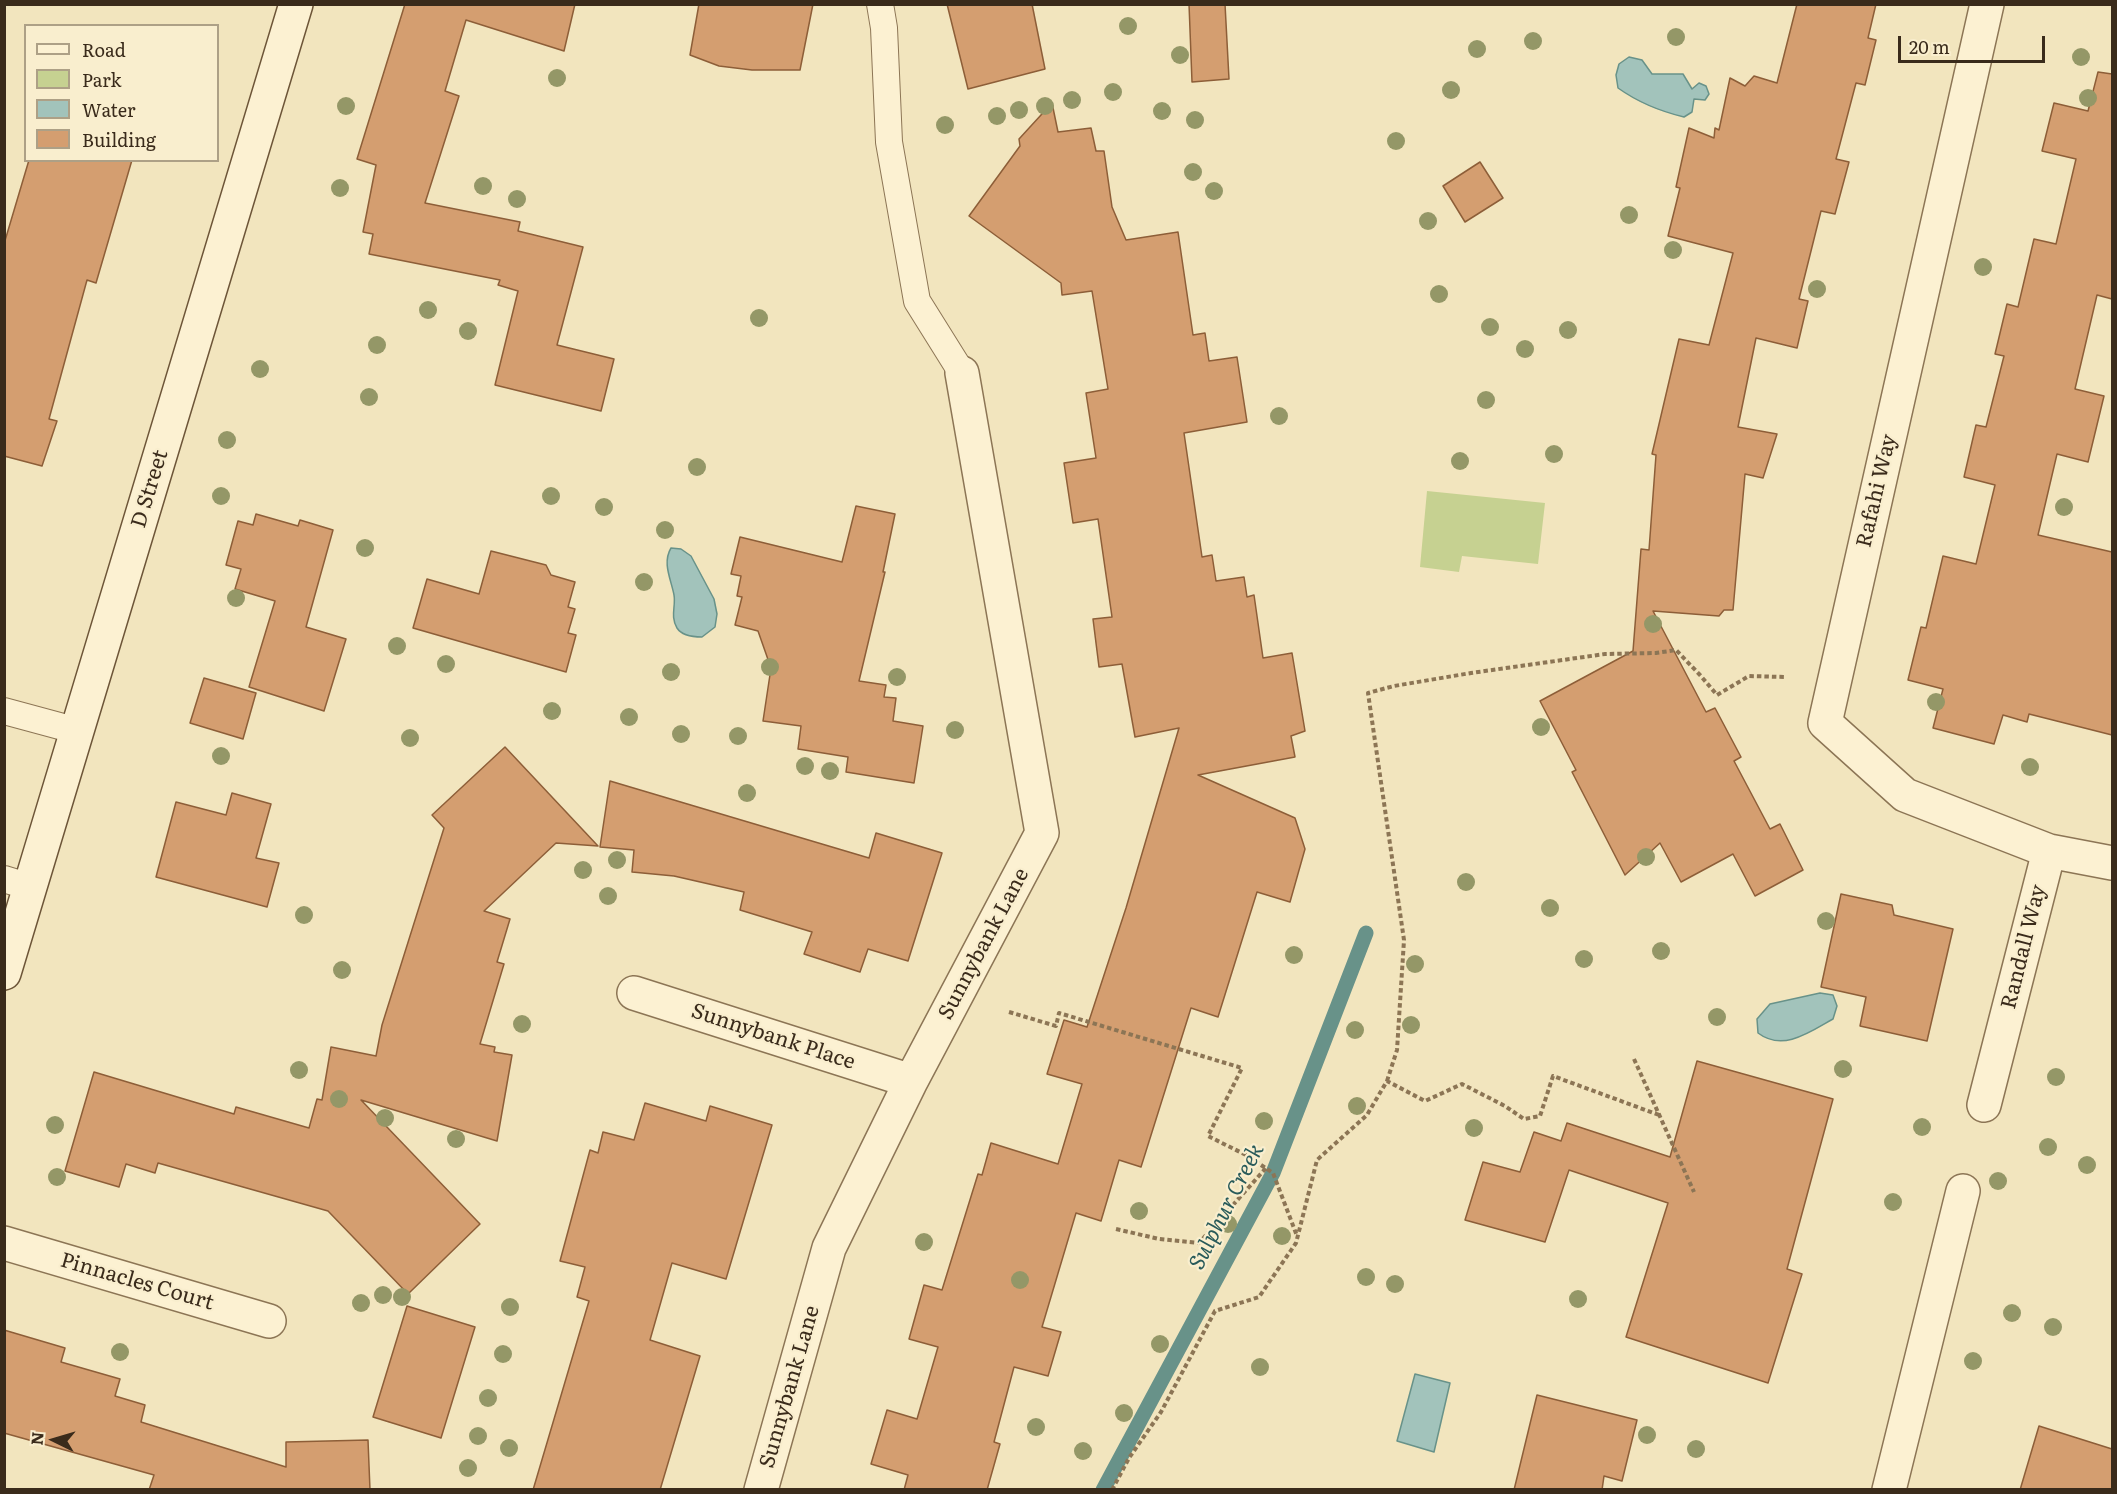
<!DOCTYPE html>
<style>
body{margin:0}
#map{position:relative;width:2117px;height:1494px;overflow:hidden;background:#f2e5be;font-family:Literata,serif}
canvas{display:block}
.frame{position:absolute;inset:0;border:6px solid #3a2b1b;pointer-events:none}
.legend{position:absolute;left:24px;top:24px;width:195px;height:138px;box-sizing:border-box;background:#f9eece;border:2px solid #ada086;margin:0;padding:8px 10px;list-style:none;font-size:18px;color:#3a2b1b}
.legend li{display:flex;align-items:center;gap:12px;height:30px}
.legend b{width:30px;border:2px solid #ada086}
.north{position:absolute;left:24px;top:1410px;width:60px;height:60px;-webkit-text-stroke:4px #f9eece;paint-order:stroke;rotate:275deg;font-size:16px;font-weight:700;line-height:24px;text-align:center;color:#3a2b1b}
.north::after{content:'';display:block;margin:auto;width:21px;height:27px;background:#3a2b1b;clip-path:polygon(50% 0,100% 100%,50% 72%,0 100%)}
.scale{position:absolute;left:1898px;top:36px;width:147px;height:27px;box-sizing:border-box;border:3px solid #3a2b1b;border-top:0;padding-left:8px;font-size:18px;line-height:21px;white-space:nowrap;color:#3a2b1b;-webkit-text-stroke:4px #f9eece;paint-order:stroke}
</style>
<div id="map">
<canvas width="2117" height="1494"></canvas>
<div class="frame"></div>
<ul class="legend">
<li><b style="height:8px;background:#fcf1d2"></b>Road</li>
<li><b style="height:16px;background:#c6d191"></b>Park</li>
<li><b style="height:16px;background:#a2c3bb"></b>Water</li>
<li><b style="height:16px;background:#d49e70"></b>Building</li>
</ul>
<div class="north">N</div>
<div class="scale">20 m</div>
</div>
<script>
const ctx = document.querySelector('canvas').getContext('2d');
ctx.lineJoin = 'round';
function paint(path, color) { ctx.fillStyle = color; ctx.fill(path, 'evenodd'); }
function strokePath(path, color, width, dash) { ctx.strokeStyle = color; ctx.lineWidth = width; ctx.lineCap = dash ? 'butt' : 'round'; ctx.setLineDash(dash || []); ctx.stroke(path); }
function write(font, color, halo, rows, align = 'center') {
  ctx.font = font + ' Literata,serif'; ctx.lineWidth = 4.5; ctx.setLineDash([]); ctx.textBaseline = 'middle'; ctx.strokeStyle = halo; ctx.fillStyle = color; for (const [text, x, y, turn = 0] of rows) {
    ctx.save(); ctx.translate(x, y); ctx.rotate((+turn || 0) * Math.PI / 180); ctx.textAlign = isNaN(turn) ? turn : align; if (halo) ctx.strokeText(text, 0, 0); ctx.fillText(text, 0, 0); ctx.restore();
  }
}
paint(new Path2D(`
 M1427 491 1545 503 1538 564 1462 556 1459 572 1420 567Z`), '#c6d191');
const water = new Path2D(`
 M1629 57 1642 60 1652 74H1683L1692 89 1699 83 1706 86 1709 94 1705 100 1694 99 1692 112 1684 117C1659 111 1639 103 1618 88L1616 75 1619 64Z
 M671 548 681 549 691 556 714 599 717 614 715 627 702 637C693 637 682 636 677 628 670 616 676 606 674 595 671 579 662 563 671 548Z
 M1820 993 1833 995 1837 1006 1833 1019C1810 1032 1783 1052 1758 1033L1757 1019 1770 1004Z
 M1415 1374 1450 1383 1434 1452 1397 1441Z`);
paint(water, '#a2c3bb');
strokePath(water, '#689289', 1.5);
strokePath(new Path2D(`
 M1103 1490 1273 1173 1366 933`), '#689289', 15);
const building = new Path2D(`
 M405 4H575L564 51 466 20 445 91 459 96 425 203 520 222 518 231 583 247 557 345 614 359 601 411 495 385 518 291 498 285 500 280 369 254 373 234 363 232 376 165 357 159Z
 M699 4H813L800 70H752L719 66 690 55Z
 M947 4H1032L1045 69 968 89Z
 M1189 4H1225L1229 79 1192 82Z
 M1797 4H1876L1868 38 1876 40 1865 85 1856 83 1836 159 1849 162 1835 214 1821 211 1799 299 1808 301 1797 348 1756 338 1738 427 1777 434 1763 478 1745 474 1733 610H1724L1719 616 1653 611 1706 712 1715 708 1741 757 1734 761 1770 829 1780 824 1803 870 1755 896 1733 854 1681 882 1660 843 1625 875 1572 772 1576 770 1540 701 1633 651 1641 549 1649 550 1656 455 1652 454 1679 339 1709 345 1733 253 1668 236 1680 188 1676 187 1689 128 1714 138 1715 128 1719 130 1730 78 1745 86 1754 76 1777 83Z
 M2098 72 2112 74V299L2097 295 2075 389 2104 396 2088 462 2057 454 2038 535 2112 552V735L2029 714 2027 722 2003 715 1994 744 1933 728 1943 689 1908 680 1921 627 1926 628 1943 556 1976 564 1995 485 1964 477 1976 425 1986 427 2004 356 1995 354 2007 304 2018 307 2034 239 2056 244 2076 159 2042 151 2054 103 2088 111Z
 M1052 103 1058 132 1091 128 1096 151H1104L1112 207 1126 240 1178 232 1193 335 1205 333 1209 361 1237 357 1247 422 1184 433 1202 557 1212 555 1216 581 1244 577 1247 597 1254 595 1263 658 1292 653 1305 731 1291 736 1295 757 1198 775 1295 818 1305 849 1290 902 1257 892 1218 1017 1191 1008 1141 1167 1119 1160 1101 1221 1076 1213 1042 1327 1061 1332 1048 1376 1014 1367 994 1442 1000 1444 987 1490H904L908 1475 871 1464 887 1410 917 1419 938 1347 909 1339 924 1285 942 1290 978 1174 982 1175 991 1143 1058 1164 1082 1084 1047 1074 1064 1020 1087 1027 1126 908 1179 728 1135 737 1122 664 1099 667 1093 619 1112 617 1098 519 1073 523 1064 463 1096 458 1086 393 1108 389 1092 291 1062 295 1061 283 969 216 1020 146 1019 139Z
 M29 160H132L96 283 87 280 49 419 57 421 42 466 4 456V244Z
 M1480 162 1503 198 1465 222 1443 186Z
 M856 506 895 514 883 572H885L859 681 886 685 884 697 896 698 893 721 923 726 914 783 846 772 848 757 798 749 801 726 763 721 771 668 758 631 735 625 742 597 737 596 741 576 731 574 740 537 842 562Z
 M256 514 298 526 300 520 333 530 306 627 346 639 324 711 249 687 275 601 235 589 241 569 226 565 238 521 253 525Z
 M491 551 546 565 551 575 575 582 568 607 575 609 568 633 576 635 566 672 413 628 427 579 479 594Z
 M204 678 256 693 243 739 190 723Z
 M505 747 598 846 556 843 484 911 510 919 497 962 504 964 480 1044 495 1047 494 1052 512 1055 497 1141 361 1100 480 1224 408 1294 328 1211 158 1163 155 1173 126 1164 119 1187 65 1171 94 1072 234 1114 236 1107 309 1128 317 1099 322 1100 331 1047 376 1056 382 1025 444 828 432 815Z
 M610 781 869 858 876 833 942 853 908 961 868 949 860 972 804 954 812 932 740 910 744 892 674 876 632 872 634 850 600 847Z
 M232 793 271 804 256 858 279 863 267 907 156 877 176 802 226 815Z
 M1841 894 1892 905 1894 915 1953 929 1927 1041 1860 1026 1866 997 1821 987Z
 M1697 1061 1833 1099 1787 1269 1802 1274 1768 1383 1626 1337 1668 1203 1569 1170 1545 1242 1465 1220 1483 1162 1520 1172 1534 1132 1561 1141 1567 1123 1670 1157Z
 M645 1103 706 1121 710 1106 772 1125 726 1279 672 1263 650 1340 700 1356 660 1490H533L589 1301 577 1297 585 1267 560 1261 590 1150 598 1153 603 1132 634 1140Z
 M407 1306 475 1327 441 1438 373 1417Z
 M4 1330 65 1348 61 1362 120 1379 115 1396 145 1405 141 1422 286 1467V1442L368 1440 370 1490H149L154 1475 4 1433Z
 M1537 1395 1637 1420 1622 1481 1604 1476 1602 1490H1514Z
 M2039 1426 2112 1449V1490H2020Z`);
paint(building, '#d49e70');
strokePath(building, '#8d5e38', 1.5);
const lane = new Path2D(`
 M880 4 884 28 889 142 917 301 962 373
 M4 711 78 731
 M4 879 30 887`);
const street = new Path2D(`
 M1987 4 1825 723 1905 795 2049 851 2112 863
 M634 993 911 1081
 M1984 1105 2049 851
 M4 1243 269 1321
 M761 1490 829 1248 911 1081 1042 833 962 373
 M1889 1490 1963 1191`);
const secondary = new Path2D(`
 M4 973 296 4`);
strokePath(lane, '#8c7555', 28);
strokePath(street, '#8c7555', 36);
strokePath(secondary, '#6d5538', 36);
strokePath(new Path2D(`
 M1009 1012 1056 1026 1059 1013 1242 1068 1208 1136 1246 1155 1273 1173 1297 1236
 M1634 1059 1694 1192
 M1387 1081 1397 1050 1404 940 1368 693 1394 686 1471 673 1605 654 1656 653 1676 650 1700 675 1717 695 1749 676 1784 677
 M1116 1229 1159 1239 1199 1243 1266 1168
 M1112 1490 1129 1458 1161 1412 1215 1311 1259 1297 1296 1243 1317 1160 1367 1115 1387 1081 1425 1101 1462 1084 1505 1106 1524 1119 1540 1116 1553 1076 1659 1115`), '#8c7555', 4, [4.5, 3]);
strokePath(lane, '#fcf1d2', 26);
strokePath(street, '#fcf1d2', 33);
strokePath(secondary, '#fcf1d2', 33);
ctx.fillStyle = '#949767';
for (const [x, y] of [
 [1128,26],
 [1676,37],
 [1533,41],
 [1477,49],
 [1180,55],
 [2081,57],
 [557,78],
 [1451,90],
 [1113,92],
 [2088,98],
 [1072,100],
 [346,106],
 [1045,106],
 [1019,110],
 [1162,111],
 [997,116],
 [1195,120],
 [945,125],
 [1396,141],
 [1193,172],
 [483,186],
 [340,188],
 [1214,191],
 [517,199],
 [1629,215],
 [1428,221],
 [1673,250],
 [1983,267],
 [1817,289],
 [1439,294],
 [428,310],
 [759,318],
 [1490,327],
 [1568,330],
 [468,331],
 [377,345],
 [1525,349],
 [260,369],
 [369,397],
 [1486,400],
 [1279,416],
 [227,440],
 [1554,454],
 [1460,461],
 [697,467],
 [221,496],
 [551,496],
 [604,507],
 [2064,507],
 [665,530],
 [365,548],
 [644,582],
 [236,598],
 [1653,624],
 [397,646],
 [446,664],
 [770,667],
 [671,672],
 [897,677],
 [1936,702],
 [552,711],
 [629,717],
 [1541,727],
 [955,730],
 [681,734],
 [738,736],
 [410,738],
 [221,756],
 [805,766],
 [2030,767],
 [830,771],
 [747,793],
 [1646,857],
 [617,860],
 [583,870],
 [1466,882],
 [608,896],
 [1550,908],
 [304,915],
 [1826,921],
 [1661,951],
 [1294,955],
 [1584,959],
 [1415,964],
 [342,970],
 [1717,1017],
 [522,1024],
 [1411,1025],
 [1355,1030],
 [1843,1069],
 [299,1070],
 [2056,1077],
 [339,1099],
 [1357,1106],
 [385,1118],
 [1264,1121],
 [55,1125],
 [1922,1127],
 [1474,1128],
 [456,1139],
 [2048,1147],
 [2087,1165],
 [57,1177],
 [1998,1181],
 [1893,1202],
 [1139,1211],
 [1228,1224],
 [1282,1236],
 [924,1242],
 [1366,1277],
 [1020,1280],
 [1395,1284],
 [383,1295],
 [402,1297],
 [1578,1299],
 [361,1303],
 [510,1307],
 [2012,1313],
 [2053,1327],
 [1160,1344],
 [120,1352],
 [503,1354],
 [1973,1361],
 [1260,1367],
 [488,1398],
 [1124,1413],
 [1036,1427],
 [1647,1435],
 [478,1436],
 [509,1448],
 [1696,1449],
 [1083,1451],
 [468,1468]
]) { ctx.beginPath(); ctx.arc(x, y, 9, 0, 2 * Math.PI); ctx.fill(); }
write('21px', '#3a2b1b', '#f9eece', [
 ["D Street",150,489,-73],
 ["Rafahi Way",1877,491,-77],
 ["Sunnybank Lane",984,944,-62],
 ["Randall Way",2024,947,-76],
 ["Sunnybank Place",773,1037,18],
 ["Pinnacles Court",137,1282,16],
 ["Sunnybank Lane",790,1387,-74]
]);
write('italic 22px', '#295b5a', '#f9eece', [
 ["Sulphur Creek",1227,1207,-63]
]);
</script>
